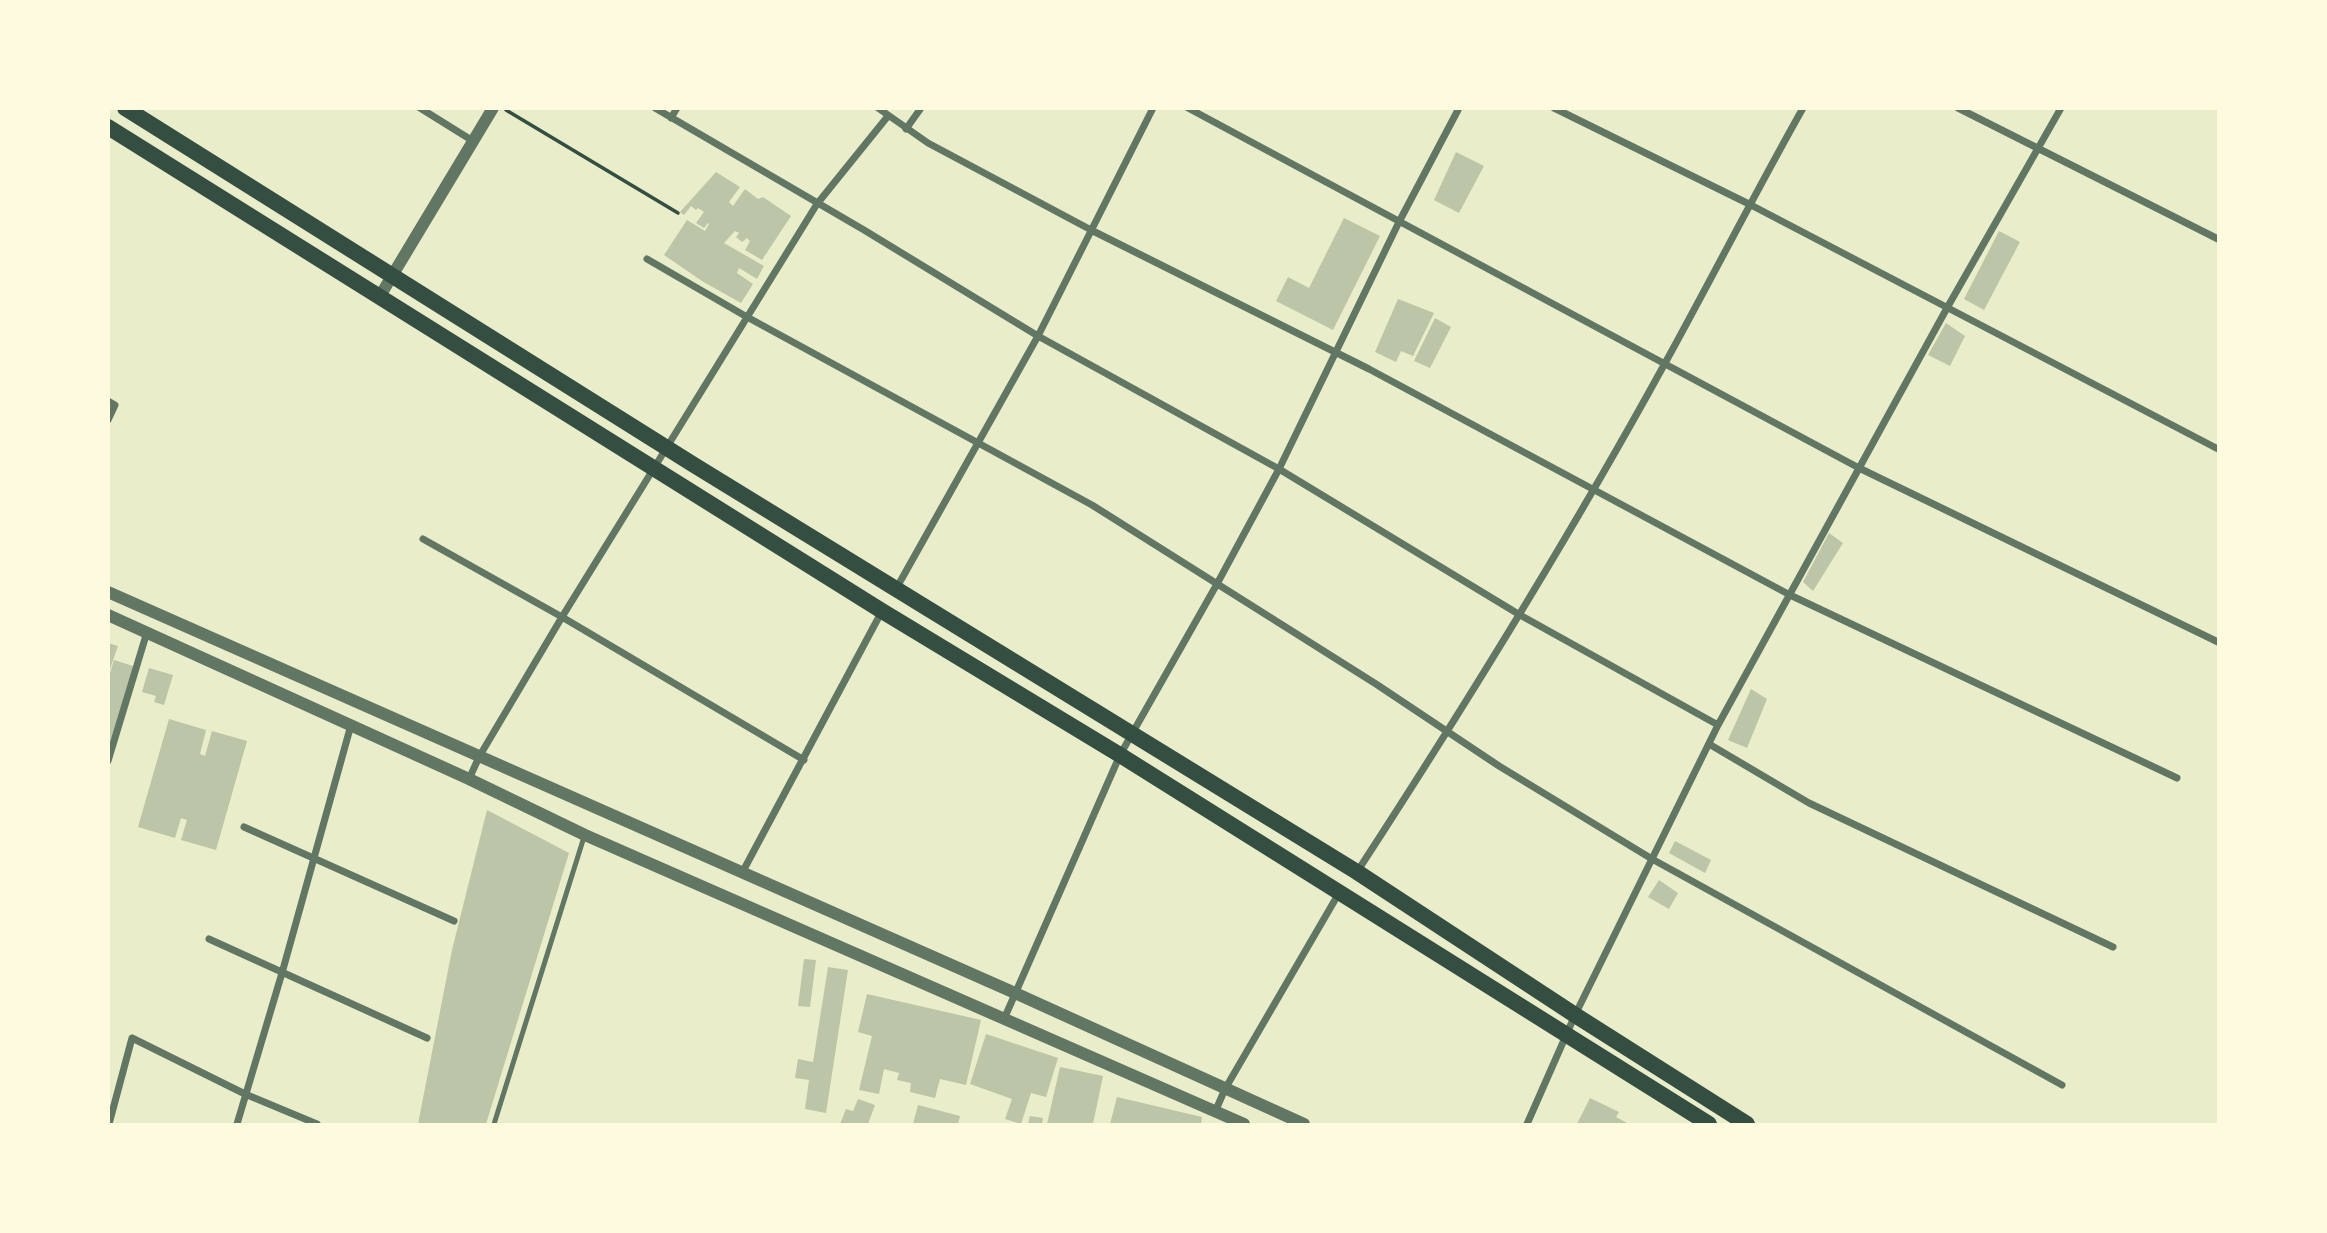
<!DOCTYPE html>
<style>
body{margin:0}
#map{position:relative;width:2327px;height:1233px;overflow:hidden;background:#e9edc9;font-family:"Space Grotesk",sans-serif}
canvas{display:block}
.frame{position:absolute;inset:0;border:110px solid #fefae0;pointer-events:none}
</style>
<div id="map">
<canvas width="2327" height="1233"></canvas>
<div class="frame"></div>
</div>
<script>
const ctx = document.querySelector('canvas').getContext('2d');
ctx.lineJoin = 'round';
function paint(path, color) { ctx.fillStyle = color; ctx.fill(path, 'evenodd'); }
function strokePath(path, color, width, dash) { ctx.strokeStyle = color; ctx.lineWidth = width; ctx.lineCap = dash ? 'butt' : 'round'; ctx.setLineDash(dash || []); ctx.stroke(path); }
paint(new Path2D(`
 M1456 152 1484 166 1459 213 1434 200Z
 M716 172 740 187 729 202 733 206 745 189 758 199 763 197 791 216 762 260 745 250 750 241 747 238 742 242 736 237 739 233 735 231 724 243 764 266 757 279 739 268 737 273 753 284 741 303 702 281 664 255 687 220 705 231 709 224 708 223 704 228 696 223 704 212 698 208 696 210 691 206 684 215 680 212Z
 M1344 218 1380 236 1333 330 1276 301 1288 277 1309 288Z
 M1999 231 2020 242 1984 310 1964 299Z
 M1398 299 1434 313 1413 356 1401 351 1396 362 1375 352Z
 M1435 318 1451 327 1430 368 1414 361Z
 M1946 323 1965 336 1950 366 1928 355Z
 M1829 533 1843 543 1813 591 1803 582Z
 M108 643 118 646 109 672H108Z
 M114 660 136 667 112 743 108 742V679Z
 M149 668 173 675 164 705 154 702 156 696 142 692Z
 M1751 689 1767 699 1747 748 1728 740Z
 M169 719 206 730 200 754 205 756 212 731 247 741 216 850 181 840 187 820 181 818 175 838 138 827Z
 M487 810 569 853 486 1124H418L452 950Z
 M1675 841 1711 860 1705 873 1669 853Z
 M1659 880 1678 893 1669 909 1648 897Z
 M804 959 816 960 810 1007 798 1006Z
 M828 967 848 970 826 1113 805 1109 809 1080 795 1078 798 1059 813 1062Z
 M867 994 981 1020 966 1085 940 1079 935 1098 910 1092 911 1083 897 1080 899 1073 884 1069 879 1094 859 1090 872 1036 858 1032Z
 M986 1034 1058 1058 1046 1097 1031 1093 1021 1124 1005 1119 1012 1099 970 1084Z
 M1060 1067 1103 1076 1093 1124H1047Z
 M1117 1097 1202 1117 1201 1124H1110Z
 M1590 1098 1619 1112 1616 1117 1629 1124H1577Z
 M858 1099 875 1105 868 1124H840L846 1109 853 1111Z
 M918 1105 960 1116 958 1124H913Z
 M1030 1116 1043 1118 1042 1124H1028Z`), '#bcc5a7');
strokePath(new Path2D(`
 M506 110 678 213`), '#344e41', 3.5);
strokePath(new Path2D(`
 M494 1124 584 837`), '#617663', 5);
strokePath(new Path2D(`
 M420 108 473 141
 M655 108 864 230 1038 336 1279 469 1520 615 1718 725
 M878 108 928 143 1093 231 1369 369 1790 595 2177 778
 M1188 108 1859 468 2218 642
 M1554 108 1749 204 2218 449
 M1958 108 2218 239
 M671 118 677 108
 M906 129 921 108
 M647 259 747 317 1092 505 1376 684 1499 766 1652 859 2062 1085
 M108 401 115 405 108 420
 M423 539 562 617 804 760
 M896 589 1038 336 1153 108
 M1709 744 1809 803 2113 947
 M108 761 147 632
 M469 779 479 757 562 617 817 204 888 116
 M244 827 454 921
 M1357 872C1465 706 1569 538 1664 365 1711 280 1755 193 1803 108
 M742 873 882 611
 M209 939 427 1038
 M1004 1019 1120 755 1217 584 1279 469 1399 222 1459 108
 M1215 1112 1225 1089 1339 893
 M109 1124 132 1038 245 1094 317 1124
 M237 1124 282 973 351 725
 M1527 1124 1575 1015 1718 725 1947 308 2061 108`), '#617663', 7);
strokePath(new Path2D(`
 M380 296 493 108
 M108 592 1015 993 1304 1124
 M108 615 469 779 585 835 1244 1124`), '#617663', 12);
strokePath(new Path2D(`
 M125 108 694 465 1357 872 1575 1015 1747 1124
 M108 127 882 611 1120 755 1709 1124`), '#344e41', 16);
</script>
